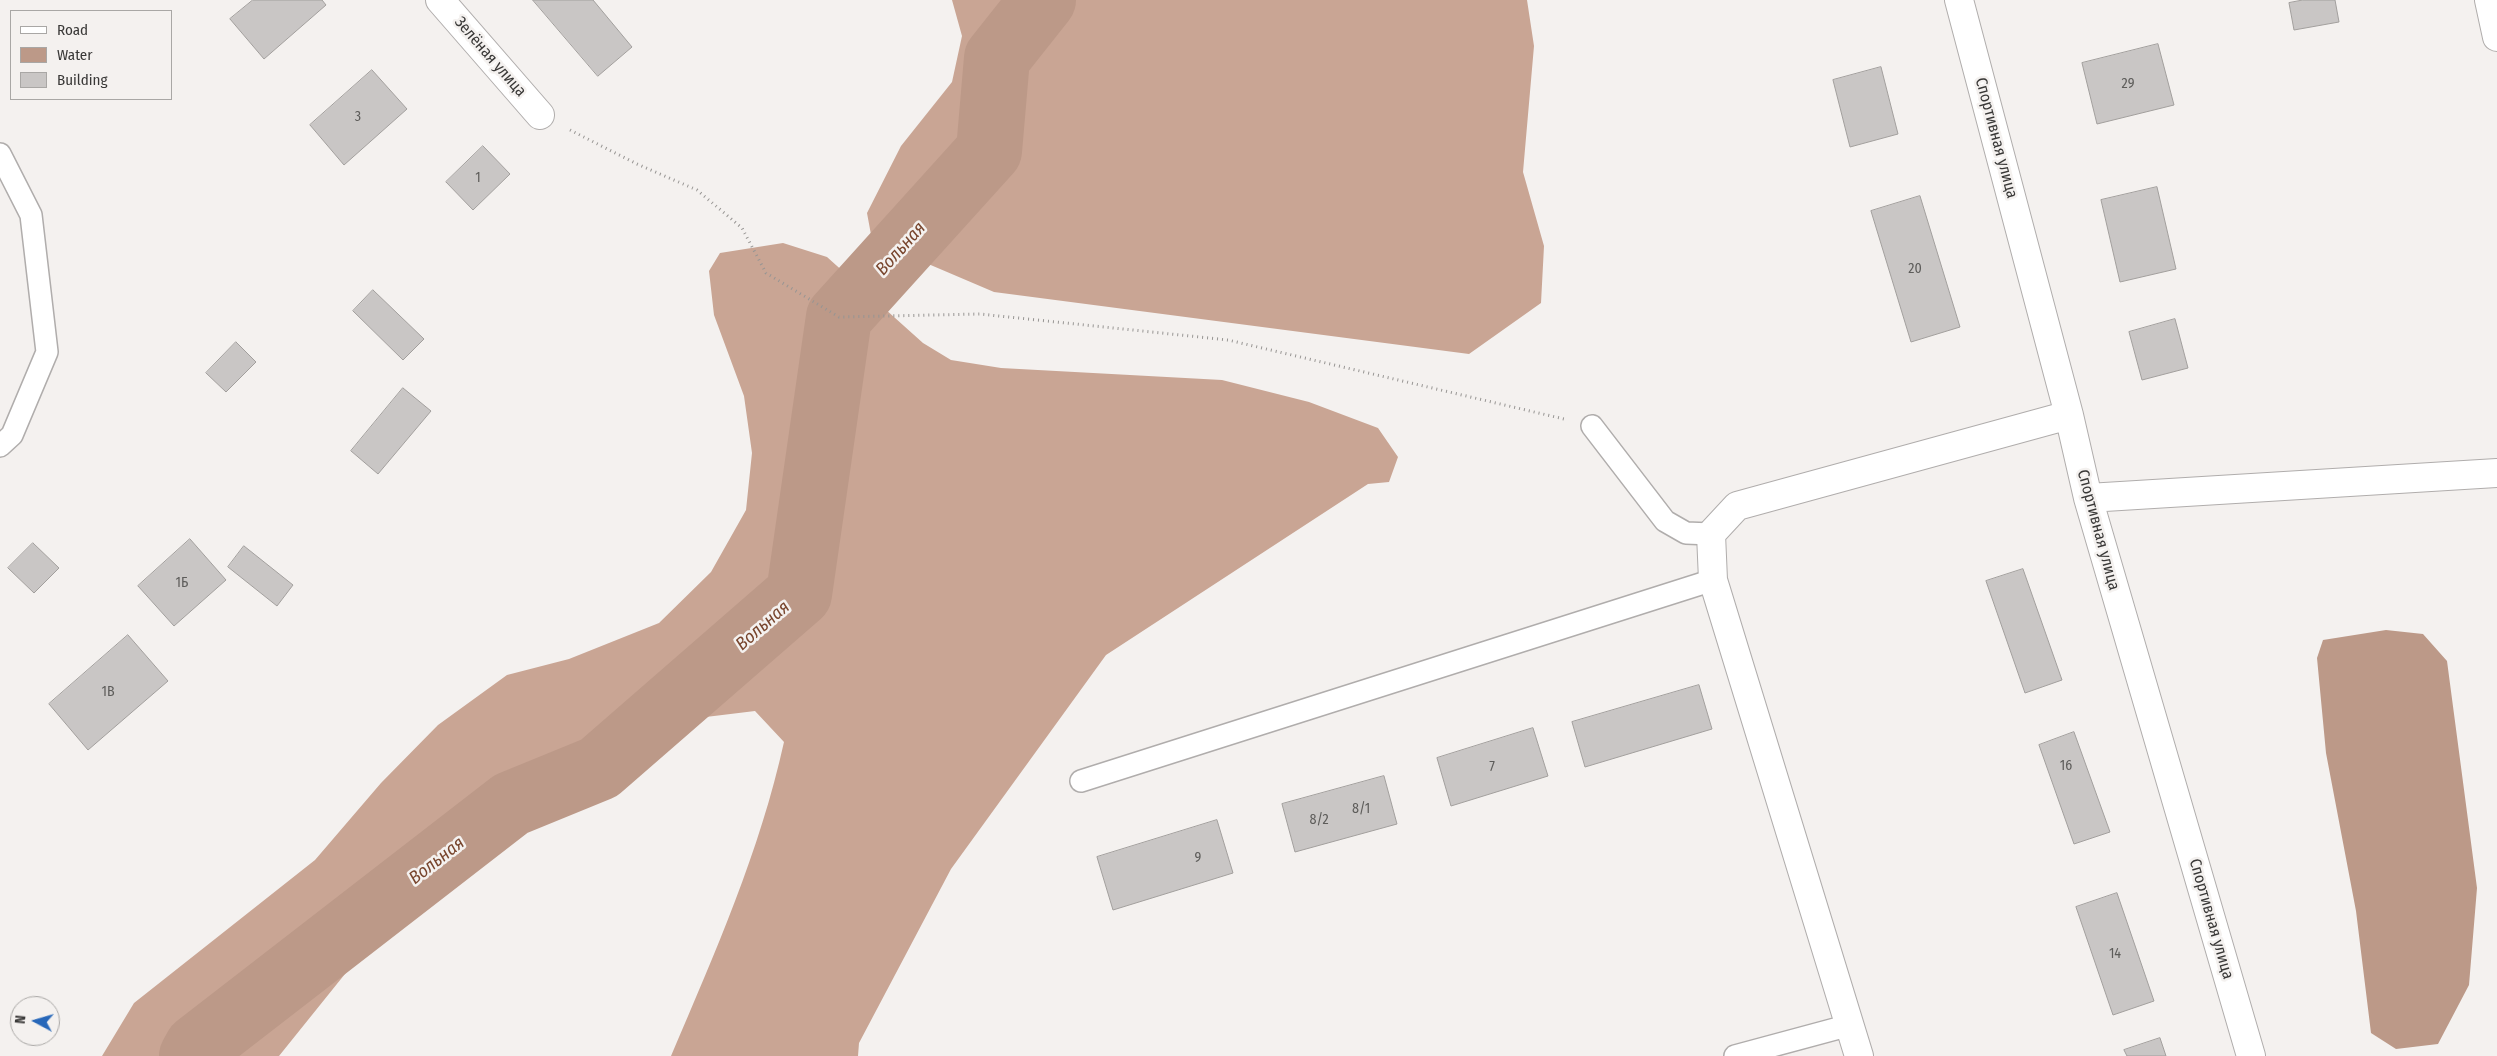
<!DOCTYPE html>
<meta charset="utf-8">
<style>
body{margin:0}
#map{position:relative;width:2497px;height:1056px;overflow:hidden;background:#f4f1ef;font-family:"Fira Sans Condensed",sans-serif}
canvas{display:block}
.legend{position:absolute;left:10px;top:10px;width:162px;height:90px;box-sizing:border-box;background:#f4f1ef;border:1px solid #a9a7a5;margin:0;padding:6px 9px;list-style:none;font-size:15px;color:#393837}
.legend li{display:flex;align-items:center;gap:10px;height:25px}
.legend b{width:25px;border:1px solid #a9a7a5}
.north{position:absolute;left:10px;top:996px;width:50px;height:50px;box-sizing:border-box;background:#f4f1ef;border:1px solid #a9a7a5;border-radius:50%;rotate:276deg;font-size:14px;font-weight:700;line-height:20px;text-align:center;color:#393837}
.north::after{content:'';display:block;margin:auto;width:18px;height:22px;background:#2767b9;clip-path:polygon(50% 0,100% 100%,50% 72%,0 100%)}
</style>
<div id="map">
<canvas width="2497" height="1056"></canvas>
<ul class="legend">
<li><b style="height:6px;background:#fff"></b>Road</li>
<li><b style="height:14px;background:#bc9988"></b>Water</li>
<li><b style="height:14px;background:#c9c6c5"></b>Building</li>
</ul>
<div class="north">N</div>
</div>
<script>
const ctx = document.querySelector('canvas').getContext('2d');
ctx.lineJoin = 'round';
function paint(path, color) { ctx.fillStyle = color; ctx.fill(path, 'evenodd'); }
function strokePath(path, color, width, dash) { ctx.strokeStyle = color; ctx.lineWidth = width; ctx.lineCap = dash ? 'butt' : 'round'; ctx.setLineDash(dash || []); ctx.stroke(path); }
function write(font, color, halo, rows, align = 'center') {
  ctx.font = font + ' "Fira Sans Condensed",sans-serif'; ctx.lineWidth = 5; ctx.setLineDash([]); ctx.textBaseline = 'middle'; ctx.strokeStyle = halo; ctx.fillStyle = color; for (const [text, x, y, turn = 0] of rows) {
    ctx.save(); ctx.translate(x, y); ctx.rotate((+turn || 0) * Math.PI / 180); ctx.textAlign = isNaN(turn) ? turn : align; if (halo) ctx.strokeText(text, 0, 0); ctx.fillText(text, 0, 0); ctx.restore();
  }
}
paint(new Path2D(`
 M952 0H1527L1534 46 1523 172 1544 246 1541 303 1469 354 994 292 872 240 867 213 901 146 952 82 962 36Z
 M783 243 827 257 923 343 951 360 1001 368 1222 380 1309 402 1378 428 1398 457 1389 482 1368 484 1106 655 951 869 859 1043 858 1056H671C715 953 760 851 784 742L755 711 673 721 585 795 456 875 353 964 279 1056H102L134 1003 315 860 381 783 438 725 507 675 569 659 659 623 711 572 746 510 752 453 744 396 714 315 709 271 720 253Z`), '#c9a594');
paint(new Path2D(`
 M2386 630 2423 634 2447 661 2477 888 2469 985 2438 1044 2396 1049 2371 1033 2356 911 2326 753 2317 658 2323 640Z`), '#bc9988');
strokePath(new Path2D(`
 M192 1056 197 1047 511 804 599 768 799 594 839 317 989 151 997 58 1043 0`), '#bc9988', 66);
const building = new Path2D(`
 M253 0H322L326 5 264 59 230 19Z
 M533 0H593L632 47 598 76Z
 M2303 0H2335L2339 22 2294 30 2289 3Z
 M2158 44 2174 105 2097 124 2082 63Z
 M1881 67 1898 134 1850 147 1833 80Z
 M372 70 407 109 344 165 310 125Z
 M483 146 510 174 473 210 446 182Z
 M2157 187 2176 269 2120 282 2101 200Z
 M1920 196 1960 327 1911 342 1871 211Z
 M373 290 424 339 403 360 353 311Z
 M2175 319 2188 368 2142 380 2129 332Z
 M236 342 256 362 226 392 206 373Z
 M403 388 431 411 378 474 351 451Z
 M190 539 226 580 174 626 138 586Z
 M33 543 59 568 34 593 8 568Z
 M244 546 293 585 277 606 228 567Z
 M2023 569 2062 680 2025 693 1986 581Z
 M128 635 168 681 88 750 49 704Z
 M1699 685 1712 729 1585 767 1572 722Z
 M1533 728 1548 776 1451 806 1437 758Z
 M2074 732 2110 832 2074 844 2039 745Z
 M1384 776 1397 824 1295 852 1282 804Z
 M1217 820 1233 873 1113 910 1097 857Z
 M2117 893 2154 1001 2113 1015 2076 907Z
 M2160 1038 2166 1056H2127L2124 1050Z`);
paint(building, '#c9c6c5');
strokePath(building, '#a29f9d', 1);
const lane = new Path2D(`
 M0 154 31 215 47 352 12 435 0 446
 M1592 426 1665 521 1686 533 1711 534
 M1081 781 1713 580
 M1735 1056 1850 1025`);
const street = new Path2D(`
 M440 0 540 115
 M1959 0 2069 415 2088 498 2251 1056
 M2489 0 2497 37
 M2088 498 2497 473
 M1859 1056 1713 580 1711 534 1737 506 2069 415`);
strokePath(lane, '#b0adac', 24);
strokePath(street, '#b0adac', 30);
strokePath(new Path2D(`
 M570 130 637 164 697 190 742 228 766 273 839 317 980 314 1228 340 1564 419`), '#979593', 3, [1, 4]);
strokePath(lane, '#fff', 21);
strokePath(street, '#fff', 28);
write('14px', '#5d5c5a', null, [
 ["29",2128,84],
 ["3",358,117],
 ["1",478,178],
 ["20",1915,269],
 ["1Б",182,583],
 ["1В",108,692],
 ["16",2066,766],
 ["7",1492,767],
 ["8/1",1361,809],
 ["8/2",1319,820],
 ["9",1198,858],
 ["14",2115,954]
]);
write('16px', '#393837', '#f4f1ef', [
 ["Зелёная улица",490,57,49],
 ["Спортивная улица",1996,138,75],
 ["Спортивная улица",2098,530,75],
 ["Спортивная улица",2211,919,74]
]);
write('italic 18px', '#78452d', '#f4f1ef', [
 ["Вольная",901,249,-48],
 ["Вольная",763,626,-41],
 ["Вольная",437,861,-38]
]);
</script>
